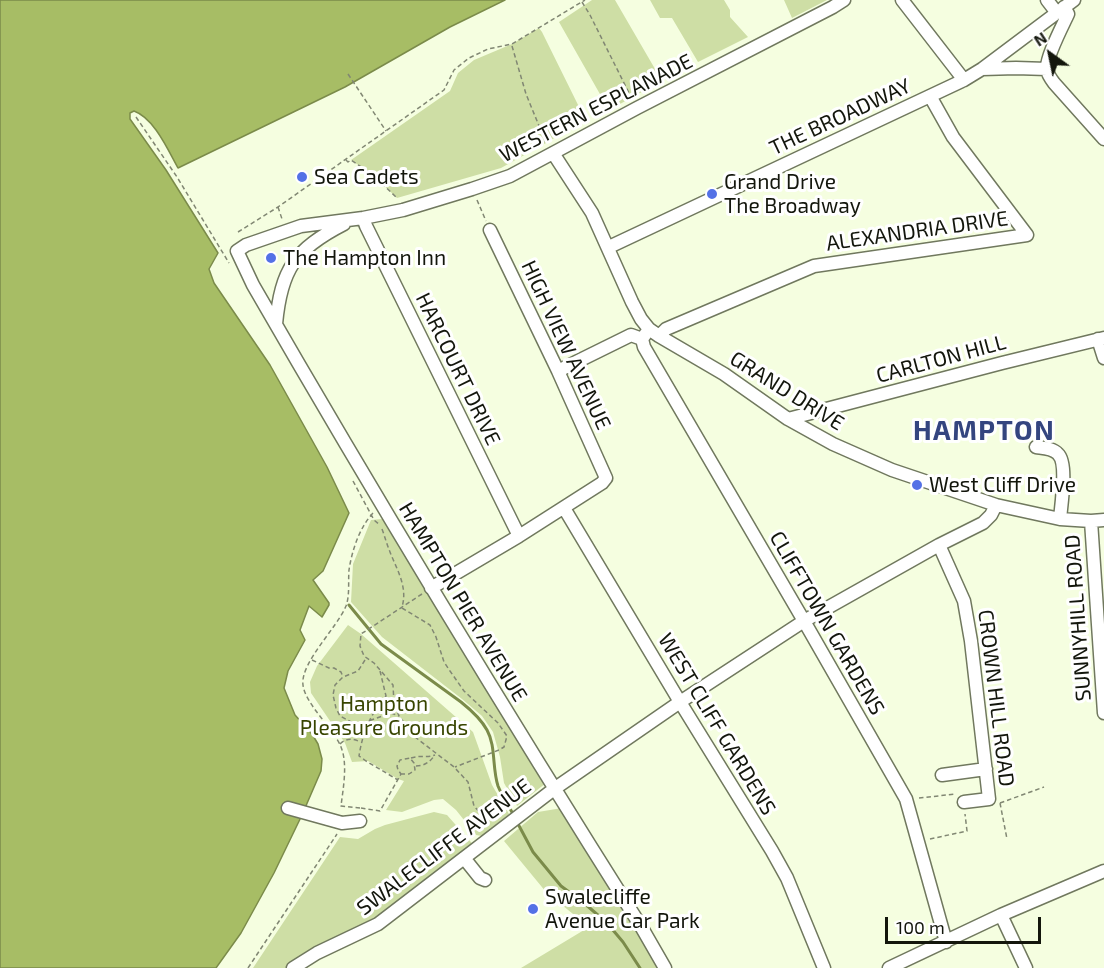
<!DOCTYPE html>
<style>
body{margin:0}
#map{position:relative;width:1104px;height:968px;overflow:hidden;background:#f5fee0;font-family:"Exo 2",sans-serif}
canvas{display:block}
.north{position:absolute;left:1020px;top:24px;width:60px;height:60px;-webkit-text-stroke:4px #fff;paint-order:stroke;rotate:327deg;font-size:16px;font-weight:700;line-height:24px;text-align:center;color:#13160c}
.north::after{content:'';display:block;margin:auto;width:21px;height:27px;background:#13160c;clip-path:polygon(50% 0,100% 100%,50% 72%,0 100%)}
.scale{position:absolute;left:885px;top:917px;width:156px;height:27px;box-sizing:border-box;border:3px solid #13160c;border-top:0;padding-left:8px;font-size:18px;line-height:21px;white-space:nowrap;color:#13160c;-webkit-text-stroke:4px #fff;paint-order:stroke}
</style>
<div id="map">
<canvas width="1104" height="968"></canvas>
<div class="north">N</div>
<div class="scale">100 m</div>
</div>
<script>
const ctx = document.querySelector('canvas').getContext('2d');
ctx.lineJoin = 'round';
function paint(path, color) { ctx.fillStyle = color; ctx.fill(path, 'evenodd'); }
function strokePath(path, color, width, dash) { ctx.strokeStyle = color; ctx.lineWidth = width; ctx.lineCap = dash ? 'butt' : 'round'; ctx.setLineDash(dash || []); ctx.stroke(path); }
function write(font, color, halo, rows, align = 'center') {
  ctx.font = font + ' "Exo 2",sans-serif'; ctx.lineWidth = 6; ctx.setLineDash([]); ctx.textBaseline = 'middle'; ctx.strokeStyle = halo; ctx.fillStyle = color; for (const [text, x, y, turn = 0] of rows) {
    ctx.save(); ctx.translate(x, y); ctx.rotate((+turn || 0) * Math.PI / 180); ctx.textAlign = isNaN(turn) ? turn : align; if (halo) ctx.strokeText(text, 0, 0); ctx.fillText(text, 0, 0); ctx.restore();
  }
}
paint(new Path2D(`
 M592 0H615L662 81 609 110 559 22Z
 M650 0H724L730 10V17L748 37 698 62 672 18H660Z
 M784 0H827L792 18Z
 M539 28 542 32 585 119 546 143 501 168 397 198 373 175 351 160 450 91 458 73 474 60 512 44Z
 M382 519 390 528 546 783 517 806 504 783 500 757 493 732 482 716 462 699 382 637 351 602 353 564 371 520Z
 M348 625 361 634 473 732 492 785 509 814 482 836 476 835 456 810 443 799 434 800 402 812 386 810 404 781 398 779 368 761 352 762 345 743 311 693 310 682 317 666Z
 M562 808 661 968H521L589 927 546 892 504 841 538 812Z
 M434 812 447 815 477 849 378 924 295 968H253L340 837 358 839 375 829 385 825Z`), '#cedea5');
const water = new Path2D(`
 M0 0H505L450 27 345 87 178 168C168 150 154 118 134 111L130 113V119L166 170 218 253 209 269 214 283 270 365 327 467 349 513 323 571 313 580 329 603V605L322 617 309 606 300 630 305 640 288 671 284 688 295 715 312 734 318 744 322 759 321 771 302 815 274 873 241 933 216 968H0Z`);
paint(water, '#a7bd65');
strokePath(water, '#7b8b4a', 1.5);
strokePath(new Path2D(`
 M349 605 381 644 461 702C471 710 481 719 487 730 496 746 492 768 498 786 502 796 509 806 514 816
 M517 822 533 852 561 886 584 903 607 923 623 942 640 968`), '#7b8b4a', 3);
const minor = new Path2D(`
 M902 0 964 80
 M1047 0 1057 13
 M1064 7 1068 14C1063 25 1045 59 1047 70 1048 75 1051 79 1054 83L1104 139
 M982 69 1016 68 1047 69
 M553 153 592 213 632 302 641 319 649 329 659 336 724 374 788 419 833 444 892 470 996 505 1060 519 1091 521 1104 520
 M363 218 366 226 519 536
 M609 247 964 80 982 69 1074 0
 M276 324C281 269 295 249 344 224
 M659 336 666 329 814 266 1027 235 953 137 930 96
 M642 339 644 347 804 621 906 799 946 942
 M1098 339 1104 358
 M558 371 631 335 642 339 647 332
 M788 419 1002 363 1104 338
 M1036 447C1043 448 1053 448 1058 454 1068 463 1061 506 1060 519
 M564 508 680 702 772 851 787 878 824 968
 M1091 521 1104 713
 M939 545 964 601 971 641 989 799 964 802
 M431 588 519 536 602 483 606 478 558 371 490 230
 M942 775 986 769
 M288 808 342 823 360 821
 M464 858 480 878 485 880
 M1001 915 1026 968
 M293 968 317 953 378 924 554 789 680 702 804 621 939 545 983 523 991 515 996 505
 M665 968 642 928C508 716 378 502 253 285L237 251 246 245 301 226 363 218 403 210 472 189 510 176 553 153 637 108 833 7 844 0
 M889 968 1001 915 1104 871`);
strokePath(minor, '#70785e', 15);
strokePath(new Path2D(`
 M582 2 590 15 632 99
 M512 46 526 94 546 143
 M348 74 386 131
 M136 117 177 177 229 263
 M346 160 348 162 351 160 373 175 397 198
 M477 200 486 221
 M278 207 282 219
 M238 232 278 207 444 90 454 70 469 58 488 49 512 44 585 0
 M353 481 374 520 380 525
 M382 529C385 537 387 545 390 552 397 570 408 587 402 607
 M422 594 361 634 360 646 364 656 374 663 393 685 394 703 399 716 415 737 454 767 468 782 474 806 489 823
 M402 608 430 625 436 637 444 662 450 671 464 691 498 723 507 736 504 747 499 750 455 767
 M312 660 329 668H334L341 672 343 677
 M365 660 358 671 343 677 335 685 333 695 336 708 340 716 353 723H363L391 713 399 716
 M380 671 386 696C370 715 363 731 359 756L366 761 398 780
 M340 744C346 738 353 738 360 742
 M411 758C420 755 427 758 435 755
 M416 766C424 766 430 762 434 756
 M919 798 956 794
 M1000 803 1044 787
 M1000 803 1007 839
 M360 808 341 806C343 789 348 764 341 747 334 729 305 704 303 685 300 663 337 628 346 606 350 595 348 581 349 570 352 550 360 526 374 512
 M361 808 380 811 401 774 398 770 397 766 400 760 410 758 414 763 415 770 409 774H401
 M930 839 967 831 965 814
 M248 968 337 834`), '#818773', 1.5, [4.5, 3]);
strokePath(minor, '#fff', 12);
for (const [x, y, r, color] of [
 [302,177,6,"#5471e6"],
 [712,194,6,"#5471e6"],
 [271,258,6,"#5471e6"],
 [917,485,6,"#5471e6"],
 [533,909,6,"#5471e6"]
]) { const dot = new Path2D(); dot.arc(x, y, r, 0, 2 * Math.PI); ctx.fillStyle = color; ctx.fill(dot); strokePath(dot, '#fff', 2); }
write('21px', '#13160c', '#fff', [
 ["WESTERN ESPLANADE",596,108,-27],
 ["THE BROADWAY",840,117,-25],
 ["ALEXANDRIA DRIVE",917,231,-8],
 ["HIGH VIEW AVENUE",566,345,65],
 ["CARLTON HILL",941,359,-15],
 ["HARCOURT DRIVE",458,369,64],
 ["GRAND DRIVE",787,391,32],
 ["HAMPTON PIER AVENUE",463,602,59],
 ["SUNNYHILL ROAD",1078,618,-94],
 ["CLIFFTOWN GARDENS",827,623,60],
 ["CROWN HILL ROAD",996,698,83],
 ["WEST CLIFF GARDENS",717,724,59],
 ["SWALECLIFFE AVENUE",444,847,-37]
]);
write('21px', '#13160c', '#fff', [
 ["Sea Cadets",314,177],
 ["Grand Drive",724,182],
 ["The Broadway",724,206],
 ["The Hampton Inn",283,258],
 ["West Cliff Drive",929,485],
 ["Swalecliffe",545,897],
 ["Avenue Car Park",545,921]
], 'left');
write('21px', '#384500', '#fff', [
 ["Hampton",384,704],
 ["Pleasure Grounds",384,728]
]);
ctx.letterSpacing = '1.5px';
write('bold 27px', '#34457f', '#fff', [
 ["HAMPTON",984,431]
]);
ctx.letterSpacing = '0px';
</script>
